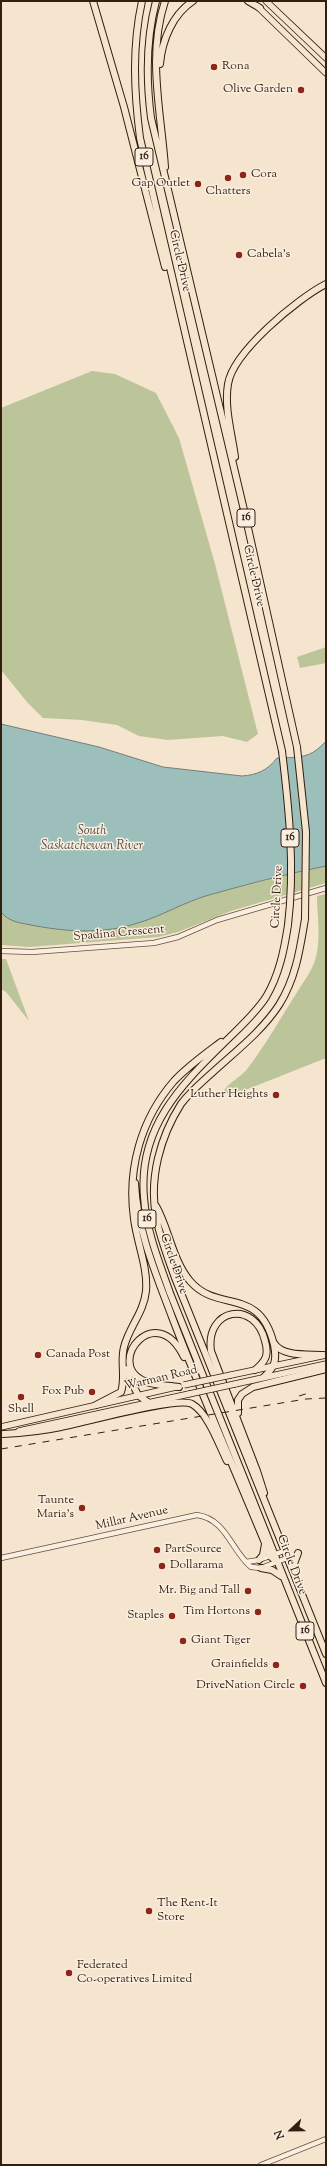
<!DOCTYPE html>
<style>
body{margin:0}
#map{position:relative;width:327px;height:2166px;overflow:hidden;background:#f6e5ce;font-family:"Sorts Mill Goudy",serif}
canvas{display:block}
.frame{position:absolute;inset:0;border:2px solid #331e0f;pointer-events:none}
.north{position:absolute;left:271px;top:2110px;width:40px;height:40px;-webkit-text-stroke:3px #f9eedf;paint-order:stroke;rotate:248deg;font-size:11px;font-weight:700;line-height:16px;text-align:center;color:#331e0f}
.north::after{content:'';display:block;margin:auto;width:14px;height:18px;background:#331e0f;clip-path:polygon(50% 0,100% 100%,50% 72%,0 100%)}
</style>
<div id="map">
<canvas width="327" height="2166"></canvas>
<div class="frame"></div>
<div class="north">N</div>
</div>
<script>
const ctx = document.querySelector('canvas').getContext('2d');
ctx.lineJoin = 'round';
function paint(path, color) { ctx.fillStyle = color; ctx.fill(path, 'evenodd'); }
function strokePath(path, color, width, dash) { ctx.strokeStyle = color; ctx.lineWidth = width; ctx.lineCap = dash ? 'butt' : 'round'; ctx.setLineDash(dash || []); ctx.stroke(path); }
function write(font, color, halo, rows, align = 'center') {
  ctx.font = font + ' "Sorts Mill Goudy",serif'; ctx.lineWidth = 3; ctx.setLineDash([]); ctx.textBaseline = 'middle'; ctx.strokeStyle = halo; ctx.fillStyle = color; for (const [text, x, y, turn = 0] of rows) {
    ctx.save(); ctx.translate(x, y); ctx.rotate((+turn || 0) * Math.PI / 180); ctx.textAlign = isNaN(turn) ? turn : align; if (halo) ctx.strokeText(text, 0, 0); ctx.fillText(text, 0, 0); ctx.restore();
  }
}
paint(new Path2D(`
 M92 371 115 374 156 393 179 438 215 564 258 734 247 742 223 736 168 740 139 736 117 725 82 720 43 718 27 702 1 670V408Z
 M326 647V663L300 668 297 657Z
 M326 862V883L231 911 178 932 158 937 29 947 1 945V903L198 897 267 880 274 875Z
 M326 894V1058L233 1095 227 1093 222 1096C224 1084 241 1078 248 1068 266 1044 280 1019 296 994 303 982 313 970 316 957 321 937 317 916 317 896Z
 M1 959H6L29 1021 6 992 1 989Z`), '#bcc599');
const water = new Path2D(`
 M1 724 99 747 163 767 242 776C257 775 268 770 277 758 300 757 310 759 326 741V866C286 874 248 884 209 895 184 902 162 916 138 923 104 934 70 932 36 926 23 923 9 923 1 912Z`);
paint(water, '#9dbfbb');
strokePath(water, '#737f76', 1);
const minor = new Path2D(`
 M1 951 32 952 154 943 178 937 217 920 326 888
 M1 1558 197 1515C226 1519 231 1550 251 1567L261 1568 287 1558
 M246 1562 259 1560 284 1551
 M261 2165 326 2139`);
const major = new Path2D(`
 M266 1 326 58
 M257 6 326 73
 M231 1375 326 1355
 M235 1384 326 1364
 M1 1427 176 1387
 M19 1431 189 1394`);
const highway = new Path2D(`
 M93 1 124 107 165 267
 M142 1C132 47 134 91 140 138L282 751
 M156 1C146 39 146 79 151 118L244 510 297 747
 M248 1 260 8
 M160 64C162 40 173 14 193 1
 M165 167C161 111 147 56 165 1
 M235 457C232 434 224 408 228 384 233 352 297 299 326 284
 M305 919C300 949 296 978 279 1005 262 1031 236 1051 213 1072 202 1082 190 1092 181 1104 160 1137 149 1178 156 1217 160 1238 168 1258 175 1278L326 1654
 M288 925C284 951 279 975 266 997 255 1014 239 1028 225 1042 180 1086 138 1128 144 1197 146 1230 159 1262 170 1293L326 1683
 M135 1183C137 1230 156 1274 172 1317 201 1393 234 1468 265 1543L270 1556 277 1562
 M156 1206C169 1229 172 1259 190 1281 218 1314 260 1285 274 1345 277 1360 275 1367 264 1377
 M274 1343C282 1357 308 1354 323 1355
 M125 1369 138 1395 149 1403
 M255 1370C266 1361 269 1355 265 1341 255 1299 205 1308 211 1351L257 1471 264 1493
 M179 1387C167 1385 153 1386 142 1380 106 1362 156 1299 184 1357
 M96 1405 121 1392C126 1378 120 1362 124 1347 129 1327 144 1312 146 1291 148 1267 137 1243 134 1219 127 1169 141 1119 174 1081 188 1066 205 1054 221 1042
 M238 1413V1400L242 1394 253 1387 326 1369
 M3 1434C23 1433 42 1431 61 1427 83 1423 178 1396 192 1404 208 1413 219 1445 227 1461
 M259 1560 263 1555 265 1544
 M261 1568 272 1570 281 1576
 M295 1574 294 1564 298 1553`);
strokePath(minor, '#64503f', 6);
strokePath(major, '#331e0f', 7);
strokePath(highway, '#331e0f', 8);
strokePath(minor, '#f9eedf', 4.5);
strokePath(major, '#f6e5ce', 5.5);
strokePath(highway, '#f6e5ce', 6);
strokePath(new Path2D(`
 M299 1396 312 1392
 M1 1449 306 1399 326 1398`), '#331e0f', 1, [7, 7]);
const majorBridge = new Path2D(`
 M184 1385 231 1375
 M189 1394 235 1384`);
const highwayBridge = new Path2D(`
 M297 747 306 832 305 919
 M282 751C289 809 295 867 288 925`);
strokePath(majorBridge, '#331e0f', 7, []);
strokePath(highwayBridge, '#331e0f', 8, []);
strokePath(majorBridge, '#f6e5ce', 5.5);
strokePath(highwayBridge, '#f6e5ce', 6);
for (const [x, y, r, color] of [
 [214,67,4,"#8f2418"],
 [301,90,4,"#8f2418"],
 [243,175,4,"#8f2418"],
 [228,178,4,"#8f2418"],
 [198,184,4,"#8f2418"],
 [239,255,4,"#8f2418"],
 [276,1095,4,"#8f2418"],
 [38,1355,4,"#8f2418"],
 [92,1392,4,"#8f2418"],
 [21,1397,4,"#8f2418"],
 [82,1508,4,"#8f2418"],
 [157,1550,4,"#8f2418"],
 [162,1566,4,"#8f2418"],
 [248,1591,4,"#8f2418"],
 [258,1612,4,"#8f2418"],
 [172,1616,4,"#8f2418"],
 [183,1641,4,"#8f2418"],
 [276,1665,4,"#8f2418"],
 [303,1686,4,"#8f2418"],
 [149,1911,4,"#8f2418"],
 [69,1973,4,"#8f2418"]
]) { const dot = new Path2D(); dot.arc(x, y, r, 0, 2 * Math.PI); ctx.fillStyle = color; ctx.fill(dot); strokePath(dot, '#f9eedf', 1.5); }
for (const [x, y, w] of [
 [144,157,18],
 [246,518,18],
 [290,838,18],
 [147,1219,18],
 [305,1631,18]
]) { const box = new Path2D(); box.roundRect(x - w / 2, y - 9, w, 18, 3); ctx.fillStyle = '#f9eedf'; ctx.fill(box); strokePath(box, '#331e0f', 1); }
write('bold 11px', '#331e0f', null, [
 ["16",144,157],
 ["16",246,518],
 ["16",290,838],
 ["16",147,1219],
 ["16",305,1631]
]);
write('12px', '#331e0f', '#f9eedf', [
 ["Rona",222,67,"left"],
 ["Olive Garden",293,90],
 ["Cora",251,175,"left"],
 ["Gap Outlet",190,184],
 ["Chatters",228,192,"center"],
 ["Cabela's",247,255,"left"],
 ["Luther Heights",268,1095],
 ["Canada Post",46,1355,"left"],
 ["Fox Pub",84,1392],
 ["Shell",21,1410,"center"],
 ["Taunte",74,1501],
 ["Maria's",74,1515],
 ["PartSource",165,1550,"left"],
 ["Dollarama",170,1566,"left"],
 ["Mr. Big and Tall",240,1591],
 ["Tim Hortons",250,1612],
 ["Staples",164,1616],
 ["Giant Tiger",191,1641,"left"],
 ["Grainfields",268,1665],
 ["DriveNation Circle",295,1686],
 ["The Rent-It",157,1904,"left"],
 ["Store",157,1918,"left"],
 ["Federated",77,1966,"left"],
 ["Co-operatives Limited",77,1980,"left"]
], 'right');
write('12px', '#331e0f', '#f9eedf', [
 ["Circle Drive",179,261,77],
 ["Circle Drive",253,576,77],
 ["Circle Drive",278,897,-87],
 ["Spadina Crescent",119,934,-5],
 ["Circle Drive",173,1264,71],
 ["Warman Road",161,1379,-13],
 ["Millar Avenue",132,1519,-13],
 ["Circle Drive",291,1565,69]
]);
write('italic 13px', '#534e43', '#f9eedf', [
 ["South",92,832],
 ["Saskatchewan River",92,847]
]);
</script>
